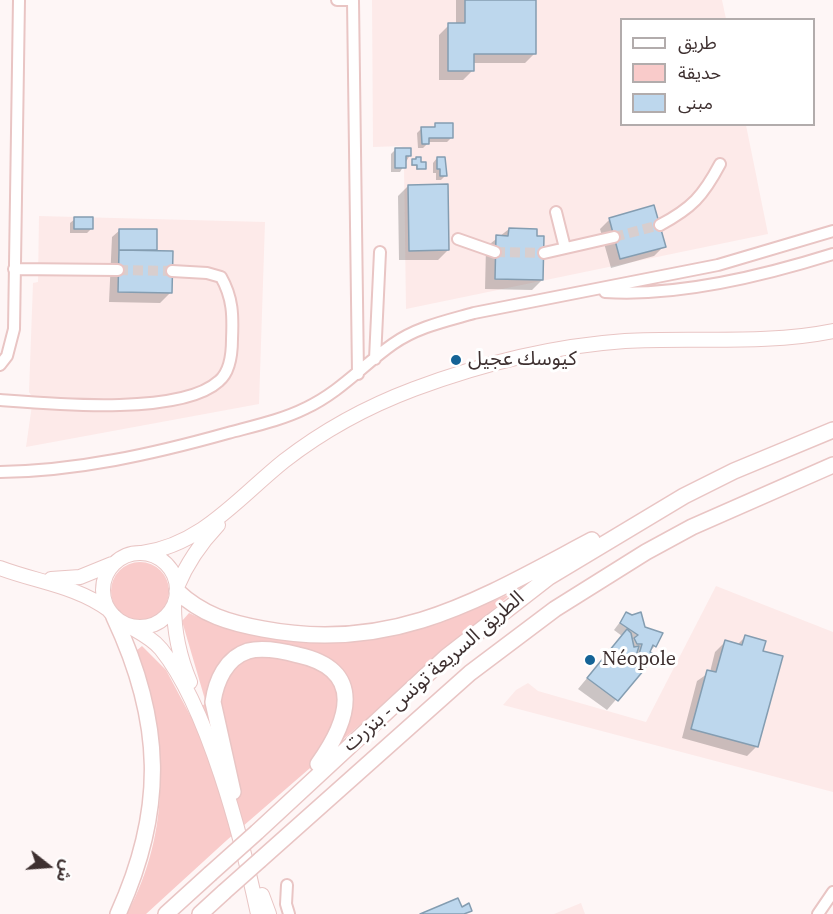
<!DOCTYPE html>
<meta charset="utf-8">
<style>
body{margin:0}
#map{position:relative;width:833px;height:914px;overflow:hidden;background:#fef6f6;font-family:"Source Serif 4","Noto Sans Arabic",serif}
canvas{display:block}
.legend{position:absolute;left:620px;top:18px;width:195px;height:108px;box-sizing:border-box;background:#fff;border:2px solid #b2acac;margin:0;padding:8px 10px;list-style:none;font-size:18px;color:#3e3030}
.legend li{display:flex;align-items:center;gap:12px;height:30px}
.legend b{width:30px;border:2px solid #b2acac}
.north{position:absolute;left:18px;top:836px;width:60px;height:60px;-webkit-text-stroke:4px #fff;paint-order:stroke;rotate:107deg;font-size:16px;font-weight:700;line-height:24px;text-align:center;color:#3e3030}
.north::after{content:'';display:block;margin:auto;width:21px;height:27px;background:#3e3030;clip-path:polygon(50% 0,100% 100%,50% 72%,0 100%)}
</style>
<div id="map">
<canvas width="833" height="914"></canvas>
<ul class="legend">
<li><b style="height:8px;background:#fff"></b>طريق</li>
<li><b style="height:16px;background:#f9cbca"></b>حديقة</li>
<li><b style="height:16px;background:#bdd7ed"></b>مبنى</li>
</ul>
<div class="north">ش</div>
</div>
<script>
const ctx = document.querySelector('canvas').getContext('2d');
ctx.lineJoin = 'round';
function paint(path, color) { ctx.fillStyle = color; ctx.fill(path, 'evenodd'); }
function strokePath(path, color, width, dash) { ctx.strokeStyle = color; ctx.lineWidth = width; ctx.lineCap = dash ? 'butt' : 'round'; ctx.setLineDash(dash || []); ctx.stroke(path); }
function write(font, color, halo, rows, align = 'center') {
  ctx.font = font + ' "Source Serif 4","Noto Sans Arabic",serif'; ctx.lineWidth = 6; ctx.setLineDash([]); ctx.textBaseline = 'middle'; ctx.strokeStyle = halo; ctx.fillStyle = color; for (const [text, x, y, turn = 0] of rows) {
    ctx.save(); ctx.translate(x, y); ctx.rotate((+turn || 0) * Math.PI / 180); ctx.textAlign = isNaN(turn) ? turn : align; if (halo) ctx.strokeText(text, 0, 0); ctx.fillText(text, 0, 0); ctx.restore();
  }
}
paint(new Path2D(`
 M372 0H722L726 19 622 20V124L746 125 768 234 406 309 404 168H395V148L403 146 373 147Z
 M39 216 265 222 259 404 26 447 33 398 29 392 33 283 38 282Z
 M716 586 833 632V792L503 705 516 690 528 683 538 691 646 722Z
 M581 903 585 914H554Z`), '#fdeae9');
paint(new Path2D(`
 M111 591a29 29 0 1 1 58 0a29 29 0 1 1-58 0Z
 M512 593 227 840 146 914H127C172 830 168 739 136 651L142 646 166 670 190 715 206 703 182 621 189 613 209 622 239 628 367 638 437 624Z`), '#f9cbca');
paint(new Path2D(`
 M456 0H535V53L525 63H473V70L463 80H439V35L449 25 456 24Z
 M436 125 452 137 447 142H429L423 148H418L417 133 422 128H433Z
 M395 150 410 155 400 172H391V154Z
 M437 158 445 176 441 180H436V173H433V163Z
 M413 161 420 164 424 168 416 170V166H411Z
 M408 186 448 250 438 260H399L398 196Z
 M75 219 92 228 87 233H70V223Z
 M610 219 664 246 654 256 611 268 600 229Z
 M509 229 542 280 532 290 485 289 486 247Z
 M120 230 155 250 153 252 170 293 160 303 109 302 112 237Z
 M626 614 644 628 655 646 648 653 652 654 645 666 607 710 578 689 622 636 614 630Z
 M745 637 762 652 757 746 747 756 682 738 697 681 710 672 715 652 725 642 737 645Z`), '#0003');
const building = new Path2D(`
 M465 0H536V54H474V71H448V23H465Z
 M435 123H453V138H429V144H422L421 127H435Z
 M395 148H411V156H406V168H395Z
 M416 157H421V162H426V169H417V165H412V159H416Z
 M437 157H445L447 176H440V169H437Z
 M448 184 449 250 409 251 408 185Z
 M654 205 666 247 620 259 609 218Z
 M74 217H93V229H74Z
 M509 228 537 229V236H544L543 280 495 279 496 235 508 236Z
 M119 229H157V250H119Z
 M119 250 173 251 172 293 118 292Z
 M626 612 632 615 641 612 645 627 663 633 656 647 653 645 650 652 654 654 646 667 637 661 642 644H637L634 638 638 635 620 623Z
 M627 629 631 633 634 647 639 646 634 663 644 670 618 701 587 678Z
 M745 635 766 641 763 651 783 656 758 747 691 729 707 670 716 672 725 640 742 645Z
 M458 898 462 907 469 903 472 911 464 914H420Z`);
paint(building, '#bdd7ed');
strokePath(building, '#849db1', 1.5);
strokePath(new Path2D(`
 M614 237 660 225
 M495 252 544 253
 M118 270 172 271`), '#d8cece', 10, [10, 5]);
const minor = new Path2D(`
 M337 0H353
 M353 1 358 374
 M556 212 565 248
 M660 225C692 208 703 196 720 164
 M458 239 495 252
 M544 253 614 237
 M14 269 118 270
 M605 292C679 297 763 276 833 254
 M375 359 380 252
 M0 365 7 356 14 329 19 0
 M0 400C51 404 181 416 219 381 230 372 232 352 232 339 233 316 233 298 221 277L207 273 172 271
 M0 472C77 471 153 454 228 433 254 426 282 420 306 408 340 392 363 365 393 344 417 327 446 321 474 313L718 265 833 231
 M287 885 286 904 289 914
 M818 914 833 892`);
const major = new Path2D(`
 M103 590a37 37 0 1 1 74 0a37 37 0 1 1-74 0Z
 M142 553C202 545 239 497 284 461 324 430 366 407 414 389 481 364 553 346 625 341 695 337 764 345 833 331
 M0 568C37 582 77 586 109 610
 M51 579 80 577 112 564
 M177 587C187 563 200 544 218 525
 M174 605C174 633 179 656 190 682
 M127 625C139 632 152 638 161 649 208 707 242 839 258 914
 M262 895 269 914`);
const highway = new Path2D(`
 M177 591C202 615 230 623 263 629 394 654 482 598 592 540
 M114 617C163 721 166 809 118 914
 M233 792 213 702C216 681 226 658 248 651 263 647 283 651 298 655 367 670 348 722 318 764
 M257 832 446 657 549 577 684 496 734 471 833 430
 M260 860 470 673 555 609 646 552 692 527 833 465
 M166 914 210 874
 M200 914 224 892`);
strokePath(minor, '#e9c5c4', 14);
strokePath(major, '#e9c5c4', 16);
strokePath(highway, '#e9c5c4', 18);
strokePath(minor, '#fff', 10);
strokePath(major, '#fff', 14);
strokePath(highway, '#fff', 15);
const highwayBridge = new Path2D(`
 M210 874 257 832
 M224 892 260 860`);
strokePath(highwayBridge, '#e9c5c4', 18, []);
strokePath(highwayBridge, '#fff', 15);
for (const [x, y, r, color] of [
 [456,360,6,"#156396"],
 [590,660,6,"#156396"]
]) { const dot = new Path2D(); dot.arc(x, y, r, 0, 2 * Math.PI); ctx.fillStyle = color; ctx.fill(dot); strokePath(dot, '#fff', 2); }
write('20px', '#3e3030', '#fff', [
 ["كيوسك عجيل",468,360],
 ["Néopole",602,660]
], 'left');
write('20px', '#3e3030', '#fff', [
 ["الطريق السريعة تونس - بنزرت",434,672,-41]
]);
</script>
